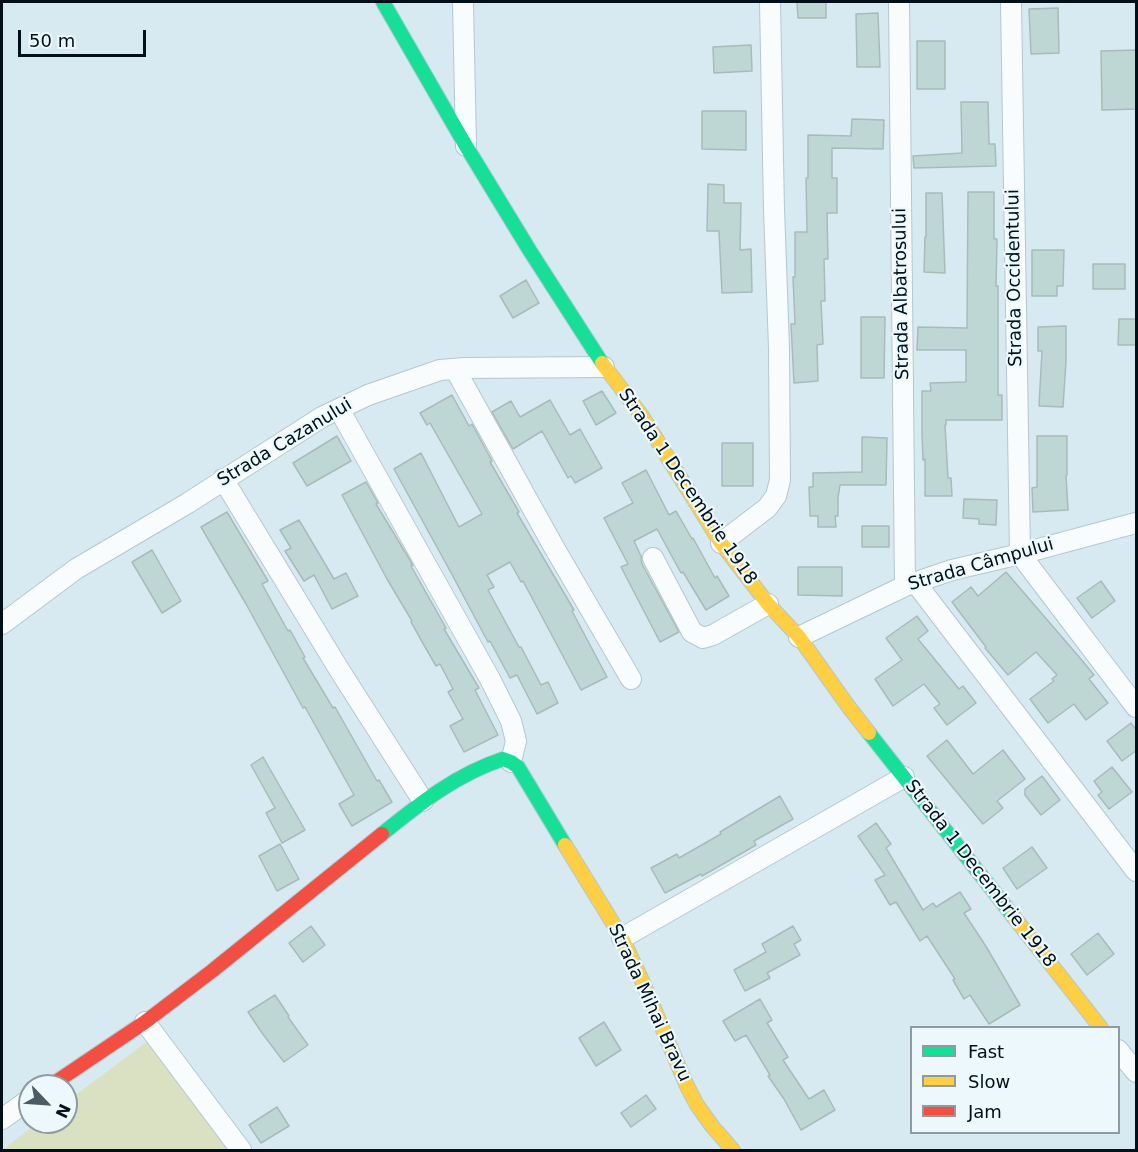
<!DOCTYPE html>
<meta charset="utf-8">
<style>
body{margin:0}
#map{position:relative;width:1138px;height:1152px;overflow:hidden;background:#d7eaf2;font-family:"DejaVu Sans",sans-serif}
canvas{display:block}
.frame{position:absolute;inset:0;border:3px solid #000f18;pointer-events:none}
.legend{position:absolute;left:910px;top:1026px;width:210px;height:108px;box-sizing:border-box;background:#ecf8fc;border:2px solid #8e9ba1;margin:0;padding:8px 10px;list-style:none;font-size:18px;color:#000f18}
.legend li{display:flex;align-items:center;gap:12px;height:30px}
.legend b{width:30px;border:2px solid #8e9ba1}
.north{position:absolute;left:18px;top:1074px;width:60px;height:60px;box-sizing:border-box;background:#ecf8fc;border:2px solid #8e9ba1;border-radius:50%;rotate:115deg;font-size:16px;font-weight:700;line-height:24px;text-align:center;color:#000f18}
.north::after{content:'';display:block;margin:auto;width:21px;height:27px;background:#4b5c64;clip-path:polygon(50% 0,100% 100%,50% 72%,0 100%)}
.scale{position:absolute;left:18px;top:30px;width:128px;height:27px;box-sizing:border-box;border:3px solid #000f18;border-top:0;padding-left:8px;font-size:18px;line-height:21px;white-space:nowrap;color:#000f18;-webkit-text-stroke:4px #ecf8fc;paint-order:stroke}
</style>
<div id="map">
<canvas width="1138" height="1152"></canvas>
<div class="frame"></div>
<ul class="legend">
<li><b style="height:8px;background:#16e098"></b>Fast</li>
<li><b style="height:8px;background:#ffcf43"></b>Slow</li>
<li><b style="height:8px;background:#f24e42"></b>Jam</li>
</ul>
<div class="north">N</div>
<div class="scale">50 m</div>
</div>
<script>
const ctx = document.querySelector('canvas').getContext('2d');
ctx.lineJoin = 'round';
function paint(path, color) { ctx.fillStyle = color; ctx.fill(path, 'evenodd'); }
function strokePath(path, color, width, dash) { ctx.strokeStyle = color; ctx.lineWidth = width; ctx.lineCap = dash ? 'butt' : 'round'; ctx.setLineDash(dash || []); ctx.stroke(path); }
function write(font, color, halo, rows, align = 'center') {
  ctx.font = font + ' "DejaVu Sans",sans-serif'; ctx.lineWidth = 4.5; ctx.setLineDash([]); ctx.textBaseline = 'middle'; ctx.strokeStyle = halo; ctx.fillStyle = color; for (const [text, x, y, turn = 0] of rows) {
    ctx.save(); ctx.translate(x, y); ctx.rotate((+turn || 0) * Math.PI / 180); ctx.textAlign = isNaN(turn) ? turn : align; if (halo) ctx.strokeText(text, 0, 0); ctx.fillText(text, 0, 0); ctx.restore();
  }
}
paint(new Path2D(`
 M148 1041 229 1150H2L39 1122H66V1102Z`), '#dae1c3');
const building = new Path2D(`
 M797 2H826V18H798Z
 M1058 8 1059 53 1031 54 1029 9Z
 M878 13 880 67H857L856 14Z
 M917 41H945V89H917Z
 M751 45 752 71 714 73 713 47Z
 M1137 50V109L1102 110 1101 51Z
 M961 102H988L989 144H995L996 166 914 168 913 156 962 153Z
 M702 111H746V150L702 149Z
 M852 119 884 120 883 149 832 148V178H837V213H827L828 259H824L825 301H821L823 344 817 345 818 381 794 383 791 324H795L793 277H795V232H807L806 178H808V135L851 136Z
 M708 184 724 185V203H741L740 250 751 249 752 292 722 293 719 231H707Z
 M968 192H994V239H997L996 286H998V395H1002V420H946V425H945L948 478H951L952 496H925V459L923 460 922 434V391H931L930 383 966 382V350H917L918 327 967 328Z
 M926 193H942L945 273 924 272 925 237H926Z
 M1032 250H1064L1063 286H1057V296H1032Z
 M1093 264H1125V289H1093Z
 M526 280 539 303 513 318 500 296Z
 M861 317H885L884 378H861Z
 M1119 319H1137V345H1118Z
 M1066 326V361L1063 407 1039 406 1042 351H1038V327Z
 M602 391 616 413 596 425 583 401Z
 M452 395 469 426 472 424 492 461 490 462 519 512 517 513 574 610 572 611 607 677 581 690 523 581 521 582 510 562 487 575 494 587 488 590 519 647H521L541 685 548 682 558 703 537 714 517 675 510 678 490 641 488 642 449 569 394 469 421 453 459 527 482 514 430 423 427 425 420 413Z
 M550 400 570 435 580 429 602 468 575 483 571 476 568 478 542 431 513 449 492 412 511 401 520 417Z
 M337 436 351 461 307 486 293 463Z
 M1037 436H1067V475H1066L1068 510 1033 512 1032 488 1037 487Z
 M862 437 887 438 886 485H840L838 498V516H835L836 527H818V516H810L809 487H813V473L862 472Z
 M722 443H753V486H722Z
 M646 470 669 515 676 511 692 539 693 538 715 578 717 576 729 596 706 610 683 572 681 573 657 529 634 541 641 556 642 564 679 632 660 642 621 567 628 564 604 518 633 503 622 483Z
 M366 482 378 503 376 504 413 565 411 566 446 628 444 629 479 688 475 690 498 735 464 752 450 726 463 719 448 692 453 689 440 664 436 666 425 647 411 622 412 621 387 579 342 495Z
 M964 499 997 500 996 525 979 524V519L963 518Z
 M227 512 268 581 262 584 288 631 290 630 305 657 303 658 333 708 335 707 377 781 379 780 392 802 352 826 339 804 354 795 305 707 303 708 246 604 201 527Z
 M299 520 334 579 346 573 358 596 332 609 314 575 304 581 285 551 291 548 280 530Z
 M862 526H889V547H862Z
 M152 550 181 601 162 613 132 562Z
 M798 567H842V596L798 595Z
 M1006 572 1080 658 1094 675 1089 679 1108 703 1086 720 1074 704 1048 723 1030 699 1054 681 1052 679 1057 675 1036 652 1008 675 985 648 986 647 952 602 971 587 978 596Z
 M1101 581 1115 601 1092 618 1077 598Z
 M917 616 928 631 918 639 959 689 963 686 976 703 947 725 934 708 940 704 924 684 893 706 875 679 902 660 886 638Z
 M1131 723 1137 731V750L1122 761 1107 741Z
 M947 740 973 774 1003 750 1025 779 997 801 1003 808 983 824 927 756Z
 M263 757 305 830 282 843 266 813 275 808 251 765Z
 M1112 767 1132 792 1109 809 1098 795 1102 792 1094 781Z
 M1042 776 1060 800 1041 815 1025 795V789Z
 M780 796 793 819 754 841 756 845 723 864 702 876 701 874 665 893 651 868 677 854 679 858 721 834 720 832Z
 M876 823 891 844 886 848 923 910 933 903 936 907 960 892 971 909 964 913 987 948 1020 1005 989 1024 970 995 964 999 953 980 955 979 927 936 920 941 896 902 890 905 875 880 885 875 858 836Z
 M280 844 299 879 277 891 259 856Z
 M1032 847 1047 868 1017 889 1003 868Z
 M311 926 325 945 303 962 289 943Z
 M793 926 801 940 794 944 800 955 767 973 770 978 745 991 734 970 766 952 762 944Z
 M1098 933 1114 954 1087 975 1071 954Z
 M275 995 289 1016 288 1017 308 1045 284 1062 262 1033 248 1012Z
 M760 999 772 1020 767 1023 788 1057 783 1060 809 1099 824 1090 835 1110 801 1130 784 1099 768 1076 770 1075 746 1035 735 1041 723 1021Z
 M604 1022 621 1050 596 1066 579 1038Z
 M646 1095 656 1109 631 1127 621 1113Z
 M277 1107 289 1126 261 1143 249 1125Z`);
paint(building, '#bfd7d4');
strokePath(building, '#a8bbba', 1.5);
const street = new Path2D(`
 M463 2 466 146
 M899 2 905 586
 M1011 2 1020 554 1136 707
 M455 369 555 549 631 679
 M339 409 490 679 511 721 516 741 511 762
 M223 479 340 671 423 801
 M721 543 767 508 776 496 780 480 779 348 774 209 770 2
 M653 558 692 632 703 638 713 635 768 604
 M915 582 1136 871
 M2 624 76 569 188 503 322 417 368 395 440 370 464 368 604 367
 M799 637 905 586 952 570 1020 554 1136 523
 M622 938 904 777
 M145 1022 241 1150
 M1118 1050 1136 1072
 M2 1119 30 1099`);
const fast = new Path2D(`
 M383 2 466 146 530 251 602 363
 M869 733 1013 916
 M382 834C419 804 457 774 503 759L511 762 518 767 565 845`);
const slow = new Path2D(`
 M602 363 642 416 721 543 768 604 799 637 848 706 869 733
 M565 845 622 938 644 985 687 1086 697 1105 712 1126 733 1150
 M1013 916 1101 1028`);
const jam = new Path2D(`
 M50 1086 145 1022 212 971 382 834`);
strokePath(street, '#b4c7cf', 22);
strokePath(fast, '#b4c7cf', 16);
strokePath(slow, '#b4c7cf', 16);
strokePath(jam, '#b4c7cf', 16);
strokePath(street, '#f9fcfd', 20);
strokePath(fast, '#16e098', 14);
strokePath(slow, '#ffcf43', 14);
strokePath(jam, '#f24e42', 14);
write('18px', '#000f18', '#ecf8fc', [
 ["Strada Occidentului",1015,278,-91],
 ["Strada Albatrosului",902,294,-91],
 ["Strada Cazanului",285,443,-31],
 ["Strada 1 Decembrie 1918",687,487,56],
 ["Strada Câmpului",981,565,-16],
 ["Strada 1 Decembrie 1918",980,874,52],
 ["Strada Mihai Bravu",649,1003,65]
]);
</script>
